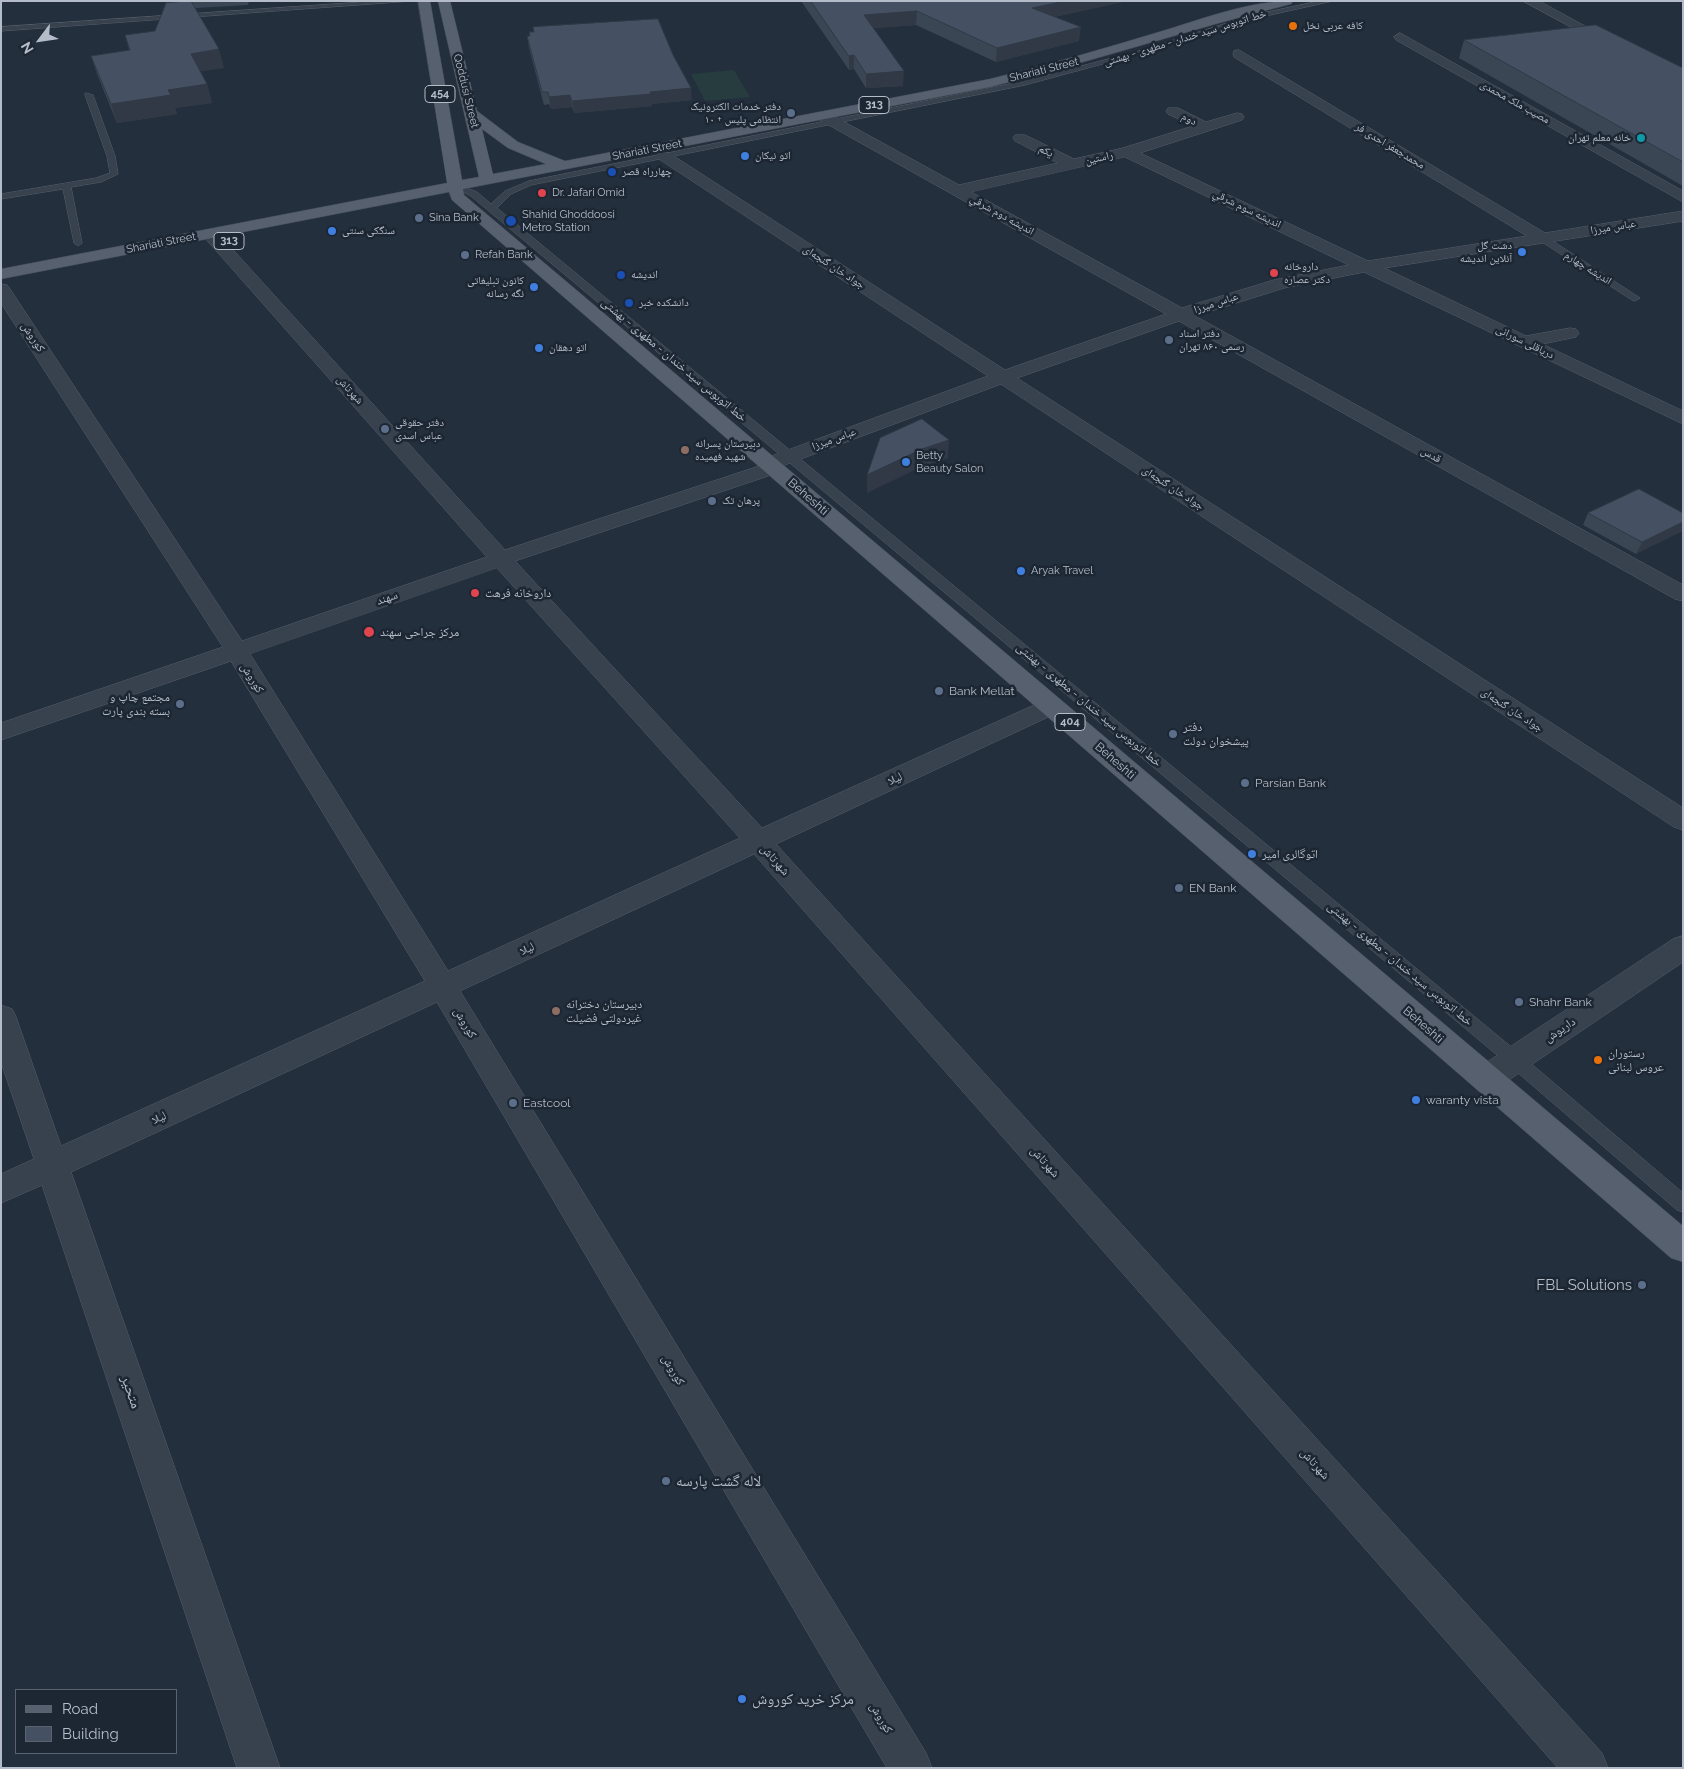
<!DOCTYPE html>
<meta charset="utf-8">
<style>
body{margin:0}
#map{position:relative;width:1684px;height:1769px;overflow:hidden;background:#242f3e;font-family:Raleway,sans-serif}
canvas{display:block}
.frame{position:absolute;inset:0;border:2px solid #b4bcc9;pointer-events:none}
.legend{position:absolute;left:15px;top:1689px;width:162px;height:65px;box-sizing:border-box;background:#1d2633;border:1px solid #59626f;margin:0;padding:6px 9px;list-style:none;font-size:15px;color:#b4bcc9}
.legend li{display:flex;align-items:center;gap:10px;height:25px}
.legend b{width:25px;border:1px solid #59626f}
.north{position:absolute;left:15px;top:15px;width:50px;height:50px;-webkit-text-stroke:4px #1d2633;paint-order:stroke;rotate:239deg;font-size:14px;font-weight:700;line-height:20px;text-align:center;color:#b4bcc9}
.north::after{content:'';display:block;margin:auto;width:18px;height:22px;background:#b4bcc9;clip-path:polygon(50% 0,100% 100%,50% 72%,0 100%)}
</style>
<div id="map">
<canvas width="1684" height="1769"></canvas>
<div class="frame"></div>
<ul class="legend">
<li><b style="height:6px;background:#56606e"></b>Road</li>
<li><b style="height:14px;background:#455162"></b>Building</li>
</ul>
<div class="north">N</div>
</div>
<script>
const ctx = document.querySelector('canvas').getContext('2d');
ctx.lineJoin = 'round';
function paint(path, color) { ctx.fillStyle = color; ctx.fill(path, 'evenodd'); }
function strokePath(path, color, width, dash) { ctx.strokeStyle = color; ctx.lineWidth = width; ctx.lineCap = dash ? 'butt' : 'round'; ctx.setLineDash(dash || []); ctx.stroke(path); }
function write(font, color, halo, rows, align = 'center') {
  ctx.font = font + ' Raleway,"Noto Naskh Arabic",sans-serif'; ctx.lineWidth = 5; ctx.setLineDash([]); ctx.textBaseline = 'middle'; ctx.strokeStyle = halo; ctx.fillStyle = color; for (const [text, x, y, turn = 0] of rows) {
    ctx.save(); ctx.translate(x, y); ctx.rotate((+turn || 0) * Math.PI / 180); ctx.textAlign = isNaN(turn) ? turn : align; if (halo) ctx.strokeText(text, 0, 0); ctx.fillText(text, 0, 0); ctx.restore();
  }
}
paint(new Path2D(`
 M734 70 750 97 705 101 691 74Z`), '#263c3f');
const service = new Path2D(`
 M377 1H412L1 31V27Z
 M1319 1H1333L1252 19 1143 53 1025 85 531 185 511 194 497 208 1521 1055 1683 1193V1212L1677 1210 1509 1065 471 196 452 186 456 184 477 192 491 204 505 191 529 181 1024 81 1139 51 1249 16Z
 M86 93 93 95 115 156 118 174 101 182 71 187 82 243 78 246 74 243 63 189 1 199V194L96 178 110 173 107 156 85 95Z
 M1542 235 1545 236 1640 298 1635 301 1632 300 1539 240V236Z`);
const minor = new Path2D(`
 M1523 1H1539L1618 44 1612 48 1608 47Z
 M1400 33 1683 191V202L1396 40 1394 37Z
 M1239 50 1545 233 1683 211V221L1384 268 1526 336 1570 328 1576 329 1579 333 1576 337 1542 344 1683 411V424L1364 272 1284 288 1195 316 1683 585V601L1675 599 1179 321 1017 378 1683 808V830L1674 827 1001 384 782 466 783 468 780 472 515 561 762 828 1043 701 1052 698 1061 701 1064 706 1061 711 776 844 1602 1753 1608 1768H1558L754 854 460 991 926 1753 932 1768H887L437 1002 71 1172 280 1768H237L42 1185 1 1203V1174L34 1159 1 1062V1005L12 1009 16 1017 61 1146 425 981 231 661 1 740V723L223 647 1 303V284L7 285 10 289 242 641 487 557 204 237 202 234 204 231H216L505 550 759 466 758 464 761 460 988 376 659 159 657 156 659 153H669L1005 370 1166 314 818 119 816 116 818 113H828L959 185 1058 163 1015 141 1013 138 1015 135H1025L1074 159 1123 148 1193 126 1168 114 1166 111 1168 108H1178L1206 122 1237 113 1242 114 1244 117 1242 120 1140 153 1368 261 1527 236 1234 57 1233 54 1234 51ZM1125 157 1349 265 1274 280 1182 308 971 192ZM497 568 740 838 448 971 250 654Z
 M1683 936V962L1497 1088 1486 1092 1475 1088 1471 1079 1475 1070 1673 939Z`);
const primary = new Path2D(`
 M418 1H430L462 180 479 177 438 1H450L477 111 518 142 565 161 990 79C1047 65 1103 49 1159 32 1203 19 1247 1 1293 1L1291 4C1190 29 1091 62 990 87L463 189 464 195 1683 1226V1262L1671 1258 452 200 449 192 1 279V269L447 183ZM482 129 508 148 546 164 493 174Z`);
strokePath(service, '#565f6c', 1);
strokePath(minor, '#565f6c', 1);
strokePath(primary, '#414a57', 1);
paint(service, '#38414e');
paint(minor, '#38414e');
paint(primary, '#56606e');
paint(new Path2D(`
 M170 1H249L248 5 195 8 224 68 200 71 207 84 212 103 175 108 177 114 117 123 97 74 91 56 129 50 125 35 155 31 170 3Z
 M801 1H1127L1054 17 1079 41 996 62 916 25 873 28 903 86 866 88 854 69 849 70Z
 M533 27 692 100 651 104 652 106 574 113 572 107 551 109 549 104 544 105 529 48 527 36H530L529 32H534Z
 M1464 40 1683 68V186L1459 58Z
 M1588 513H1683L1636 554 1583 525Z`), '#3b4654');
paint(new Path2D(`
 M170 1H189L173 13Z
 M1065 1H1127L1031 22 1032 8Z
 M917 11 916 25 864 29V15Z
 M1081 27 1079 41 996 62 997 48Z
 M219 49 224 68 196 72 191 54Z
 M854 55V69L849 70V56Z
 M904 71 903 86 866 88V74Z
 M207 84 212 103 175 108 177 114 117 123 111 104 168 90Z
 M691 88 692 100 651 104 652 106 574 113 572 101 650 92Z
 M570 95 572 107 551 109 549 97Z
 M949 440 948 458 921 467 867 493V475L922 449Z
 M1683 522V531L1636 554 1642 542Z`), '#303945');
const building = new Path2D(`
 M191 1 219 49 191 54 207 84 168 90 171 95 111 104 91 56 130 50 125 35 155 31 166 3Z
 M811 1H1065L1032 8 1081 27 997 48 917 11 864 15 904 71 866 74 854 55 849 56Z
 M658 19 673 55 691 88 650 92 651 94 572 101 570 95 549 97 548 92H542L527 36H530L529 32H534L533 27Z
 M1596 25 1683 68V162L1464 40Z
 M922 419 949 440 922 449 867 475 880 438Z
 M1639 489 1683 513V522L1642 542 1588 513Z`);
paint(building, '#455162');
strokePath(building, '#303945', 1);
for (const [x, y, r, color] of [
 [1293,26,5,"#e8710a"],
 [791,113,5,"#5c6f8a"],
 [1641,138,5,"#0f9aa8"],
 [745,156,5,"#3f7fe0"],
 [612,172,5,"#1a4fb4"],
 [542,193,5,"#e0444e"],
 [419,218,5,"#5c6f8a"],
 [511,221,6,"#1a4fb4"],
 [332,231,5,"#3f7fe0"],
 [1522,252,5,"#3f7fe0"],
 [465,255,5,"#5c6f8a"],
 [1274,273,5,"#e0444e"],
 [621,275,5,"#1a4fb4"],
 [534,287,5,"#3f7fe0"],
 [629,303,5,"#1a4fb4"],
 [1169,340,5,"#5c6f8a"],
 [539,348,5,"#3f7fe0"],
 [385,429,5,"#5c6f8a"],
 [685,450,5,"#8d6e63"],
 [906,462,5,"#3f7fe0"],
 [712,501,5,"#5c6f8a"],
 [1021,571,5,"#3f7fe0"],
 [475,593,5,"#e0444e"],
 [369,632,6,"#e0444e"],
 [939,691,5,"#5c6f8a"],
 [180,704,5,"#5c6f8a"],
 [1173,734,5,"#5c6f8a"],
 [1245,783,5,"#5c6f8a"],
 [1252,854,5,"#3f7fe0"],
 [1179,888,5,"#5c6f8a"],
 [1519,1002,5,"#5c6f8a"],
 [556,1011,5,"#8d6e63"],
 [1598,1060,5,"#e8710a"],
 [1416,1100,5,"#3f7fe0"],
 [513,1103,5,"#5c6f8a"],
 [1642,1285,5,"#5c6f8a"],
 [666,1481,5,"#5c6f8a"],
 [742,1699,5,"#3f7fe0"]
]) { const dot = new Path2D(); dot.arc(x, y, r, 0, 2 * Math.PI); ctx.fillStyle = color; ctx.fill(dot); strokePath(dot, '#1d2633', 2); }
write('11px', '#b4bcc9', '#1d2633', [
 ["کافه عربی نخل",1303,26],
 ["دفتر خدمات الکترونیک",781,107,"right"],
 ["انتظامی پلیس + ۱۰",781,120,"right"],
 ["خانه معلم تهران",1631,138,"right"],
 ["اتو نیکان",755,156],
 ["چهارراه قصر",622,172],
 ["Dr. Jafari Omid",552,193],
 ["Shahid Ghoddoosi",522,215],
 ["Metro Station",522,228],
 ["Sina Bank",429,218],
 ["سنگکی سنتی",342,231],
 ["دشت گل",1512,246,"right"],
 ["آنلاین اندیشه",1512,259,"right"],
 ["Refah Bank",475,255],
 ["داروخانه",1284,267],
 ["دکتر عصاره",1284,280],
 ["اندیشه",631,275],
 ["کانون تبلیغاتی",524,281,"right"],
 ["نگه رسانه",524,294,"right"],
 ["دانشکده خبر",639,303],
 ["دفتر اسناد",1179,334],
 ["رسمی ۸۶۰ تهران",1179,347],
 ["اتو دهقان",549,348],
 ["دفتر حقوقی",395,423],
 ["عباس اسدی",395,436],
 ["دبیرستان پسرانه",695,444],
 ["شهید فهمیده",695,457],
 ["Betty",916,456],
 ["Beauty Salon",916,469],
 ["پرهان تک",722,501],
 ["Aryak Travel",1031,571]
], 'left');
write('11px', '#b4bcc9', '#1d2633', [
 ["خط اتوبوس سید خندان - مطهری - بهشتی",1185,38,-17],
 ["Shariati Street",1044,70,-14],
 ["Qoddusi Street",466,91,76],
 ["مصیب ملک محمدی",1515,102,29],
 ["دوم",1189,119,27],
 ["محمدجعفر احدی فر",1390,146,31],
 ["Shariati Street",647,150,-11],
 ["یکم",1046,151,27],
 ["راستین",1099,158,-13],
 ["اندیشه سوم شرقي",1247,209,26],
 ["انديشه دوم شرقي",1002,215,29],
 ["عباس میرزا",1613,227,-9],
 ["Shariati Street",161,243,-11],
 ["جواد خان گنجه‌ای",834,267,33],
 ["اندیشه چهارم",1588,268,32],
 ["عباس میرزا",1216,303,-18],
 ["دریاقلی سورانی",1525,342,26],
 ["شهرتاش",350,390,48],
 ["عباس میرزا",834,439,-20],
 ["قدس",1431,455,29],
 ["جواد خان گنجه‌ای",1173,488,33],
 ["جواد خان گنجه‌ای",1512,710,33]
]);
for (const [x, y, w] of [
 [440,94,30],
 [874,105,30],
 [229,241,30],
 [1070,722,30]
]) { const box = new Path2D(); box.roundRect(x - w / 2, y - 8.5, w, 17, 4); ctx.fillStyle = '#1d2633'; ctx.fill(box); strokePath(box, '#b4bcc9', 1); }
write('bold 11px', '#b4bcc9', null, [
 ["454",440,94],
 ["313",874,105],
 ["313",229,241],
 ["404",1070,722]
]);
write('12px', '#b4bcc9', '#1d2633', [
 ["کوروش",33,337,57],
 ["خط اتوبوس سید خندان - مطهری - بهشتی",674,360,40],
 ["Beheshti",808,497,41],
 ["سهند",387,598,-19],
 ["کوروش",252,678,58],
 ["خط اتوبوس سید خندان - مطهری - بهشتی",1089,705,40],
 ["Beheshti",1115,761,41],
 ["لیلا",895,779,-25],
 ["شهرتاش",775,860,48],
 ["لیلا",527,949,-25],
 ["خط اتوبوس سید خندان - مطهری - بهشتی",1400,964,40],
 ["کوروش",465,1023,59],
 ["Beheshti",1423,1025,41],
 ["داریوش",1560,1030,-34],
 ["لیلا",159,1118,-25],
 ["شهرتاش",1045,1162,48],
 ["کوروش",673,1370,59],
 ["شهرتاش",1315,1464,48],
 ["کوروش",881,1718,59]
]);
write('12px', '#b4bcc9', '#1d2633', [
 ["داروخانه فرهت",485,593],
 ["مرکز جراحی سهند",380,632],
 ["Bank Mellat",949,691],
 ["مجتمع چاپ و",170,697,"right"],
 ["بسته بندی پارت",170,711,"right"],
 ["دفتر",1183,727],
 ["پیشخوان دولت",1183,741],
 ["Parsian Bank",1255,783],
 ["اتوگالری امیر",1262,854],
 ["EN Bank",1189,888],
 ["Shahr Bank",1529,1002],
 ["دبيرستان دخترانه",566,1004],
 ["غیردولتی فضیلت",566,1018],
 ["رستوران",1608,1053],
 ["عروس لبنانی",1608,1067],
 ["waranty vista",1426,1100],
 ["Eastcool",523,1103]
], 'left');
write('15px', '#b4bcc9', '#1d2633', [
 ["FBL Solutions",1632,1285,"right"],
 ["لاله گشت پارسه",676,1481],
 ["مرکز خرید کوروش",752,1699]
], 'left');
write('15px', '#b4bcc9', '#1d2633', [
 ["متحیر",131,1392,71]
]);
</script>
